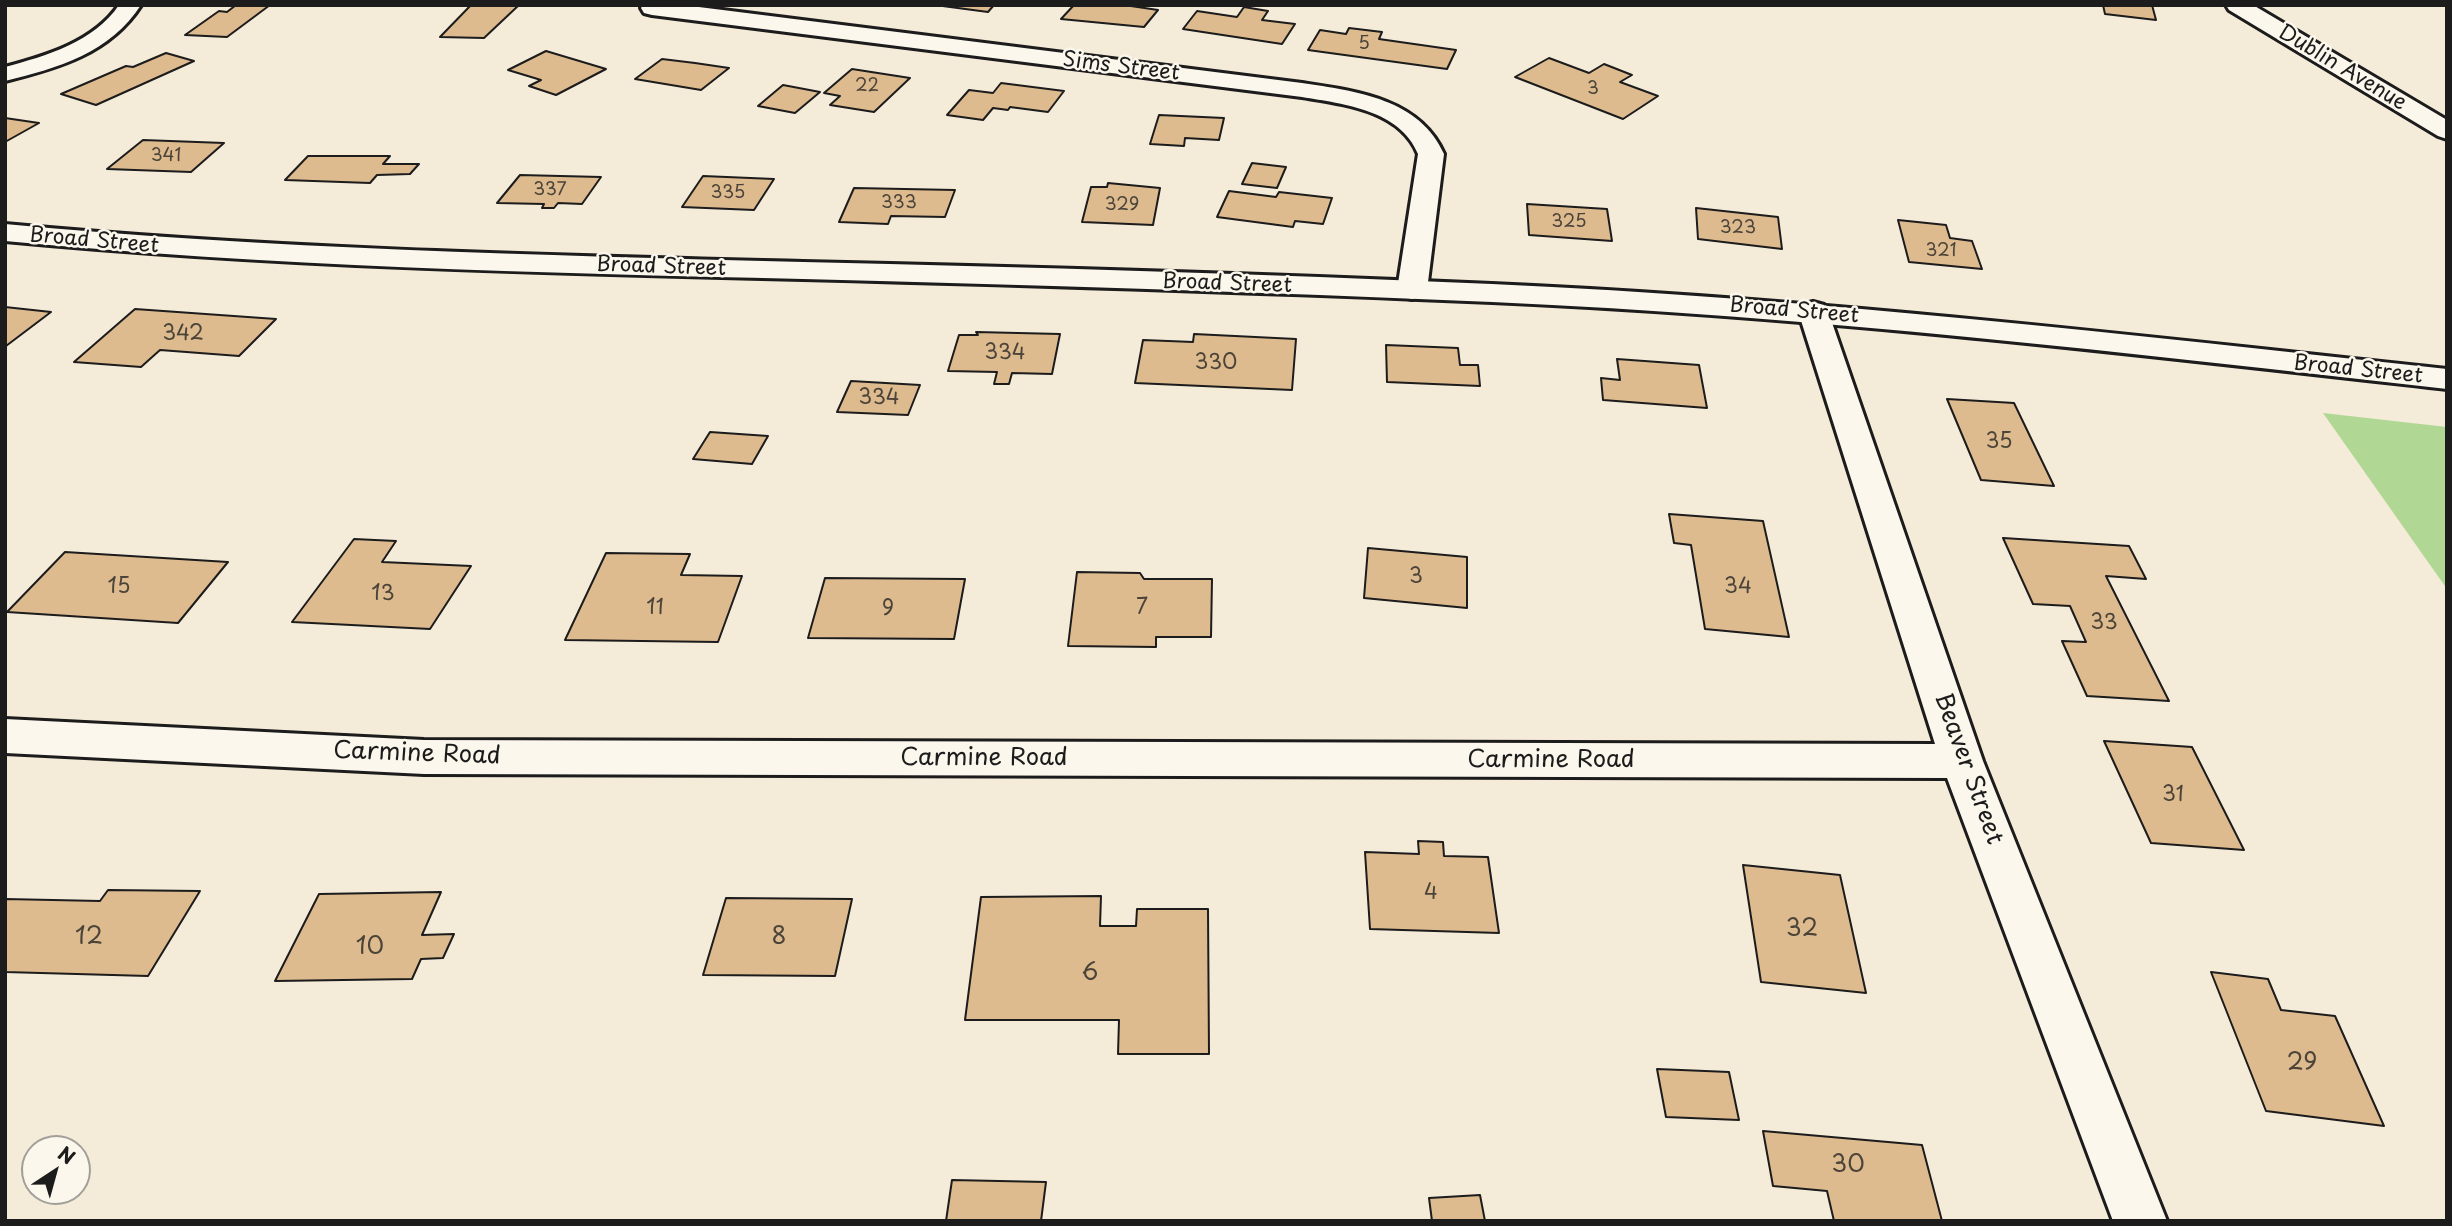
<!DOCTYPE html>
<style>
body{margin:0}
#map{position:relative;width:2452px;height:1226px;overflow:hidden;background:#f5ebd9;font-family:"Playpen Sans",sans-serif}
canvas{display:block}
.frame{position:absolute;inset:0;border:7px solid #1c1c1c;pointer-events:none}
.north{position:absolute;left:21px;top:1135px;width:70px;height:70px;box-sizing:border-box;background:#fbf7ec;border:2px solid #a29f99;border-radius:50%;rotate:36deg;font-size:19px;font-weight:700;line-height:28px;text-align:center;color:#1c1c1c}
.north::after{content:'';display:block;margin:auto;width:24px;height:32px;background:#1c1c1c;clip-path:polygon(50% 0,100% 100%,50% 72%,0 100%)}
</style>
<div id="map">
<canvas width="2452" height="1226"></canvas>
<div class="frame"></div>
<div class="north">N</div>
</div>
<script>
const ctx = document.querySelector('canvas').getContext('2d');
ctx.lineJoin = 'round';
function paint(path, color) { ctx.fillStyle = color; ctx.fill(path, 'evenodd'); }
function strokePath(path, color, width, dash) { ctx.strokeStyle = color; ctx.lineWidth = width; ctx.lineCap = dash ? 'butt' : 'round'; ctx.setLineDash(dash || []); ctx.stroke(path); }
function write(font, color, halo, rows, align = 'center') {
  ctx.font = font + ' "Playpen Sans",sans-serif'; ctx.lineWidth = 5; ctx.setLineDash([]); ctx.textBaseline = 'middle'; ctx.strokeStyle = halo; ctx.fillStyle = color; for (const [text, x, y, turn = 0] of rows) {
    ctx.save(); ctx.translate(x, y); ctx.rotate((+turn || 0) * Math.PI / 180); ctx.textAlign = isNaN(turn) ? turn : align; if (halo) ctx.strokeText(text, 0, 0); ctx.fillText(text, 0, 0); ctx.restore();
  }
}
paint(new Path2D(`
 M2323 413 2447 427V589Z`), '#b0d794');
const building = new Path2D(`
 M236 5H270L227 37 185 35 219 11 227 12Z
 M471 5H519L484 38 440 37Z
 M935 5H994L988 12Z
 M1074 5H1124L1158 10 1144 27 1061 19Z
 M2103 5H2152L2156 20 2105 14Z
 M1244 7 1268 11 1262 20 1295 24 1282 44 1183 29 1197 11 1237 17Z
 M1349 28 1382 32 1379 39 1456 50 1447 69 1308 50 1320 30 1346 34Z
 M546 51 606 69 556 95 529 86 541 80 508 70Z
 M166 53 194 61 96 105 61 94 126 66 133 67Z
 M1549 58 1589 73 1604 64 1632 75 1620 82 1658 96 1623 119 1515 77Z
 M662 59 695 63 729 68 701 90 635 79Z
 M852 69 910 78 874 112 830 105 840 96 824 93Z
 M1001 83 1064 91 1048 112 1010 107 1008 110 993 108 983 120 947 115 969 90 993 93Z
 M783 85 820 92 795 113 758 106Z
 M1159 115 1224 118 1219 140 1185 138 1184 146 1150 144Z
 M5 118 39 123 5 142Z
 M143 140 224 143 191 172 107 169Z
 M308 156H390L383 164H419L410 174 377 175 370 183 285 180Z
 M1252 163 1286 167 1277 188 1242 184Z
 M520 175 601 177 582 204 558 203 554 208H542L544 204 497 203Z
 M703 176 774 179 754 210 682 207Z
 M1108 183 1160 188 1153 225 1082 222 1091 187H1107Z
 M854 188 955 190 945 217 891 216 888 224 839 222Z
 M1229 191 1276 197 1279 192 1332 198 1323 224 1295 221 1293 227 1217 217Z
 M1527 204 1607 209 1612 241 1529 235Z
 M1696 208 1778 217 1782 249 1698 239Z
 M1898 220 1946 225 1950 238 1972 241 1982 269 1909 262Z
 M5 307 51 312 6 346Z
 M135 309 276 319 239 356 160 350 141 367 74 362Z
 M976 332 1060 334 1052 374 1012 373 1009 384H994L997 372 948 371 959 335H978Z
 M1194 334 1296 339 1292 390 1135 383 1143 340 1193 342Z
 M1386 345 1458 348 1460 365H1478L1480 386 1387 382Z
 M1617 359 1699 365 1707 408 1603 400 1601 378 1620 380Z
 M851 381 920 385 908 415 837 412Z
 M1947 399 2014 403 2054 486 1981 480Z
 M710 432 768 436 752 464 693 459Z
 M1669 514 1763 521 1789 637 1705 629 1691 545 1674 543Z
 M2003 538 2129 546 2146 579 2106 576 2169 701 2087 696 2062 641 2086 642 2070 606 2033 604Z
 M354 539 396 541 382 562 471 566 430 629 292 622Z
 M1368 548 1467 557V608L1364 598Z
 M65 552 228 562 178 623 7 612Z
 M606 553 690 554 681 575 742 576 718 642 565 640Z
 M1077 572 1140 573 1144 579H1212L1211 637H1156V647L1068 646Z
 M825 578 965 579 954 639 808 638Z
 M2104 741 2192 747 2244 850 2151 843Z
 M1418 841 1443 842 1444 856 1488 857 1499 933 1370 929 1365 852 1419 854Z
 M1743 865 1840 875 1866 993 1761 982Z
 M108 890 200 891 148 976 5 972V899L100 901Z
 M441 892 422 935 454 934 443 958 421 959 412 979 275 981 319 894Z
 M1101 896 1100 926H1136L1137 909H1208L1209 1054H1118L1119 1020H965L981 897Z
 M726 898 852 899 835 976 703 975Z
 M2211 972 2268 979 2281 1010 2335 1016 2384 1126 2266 1111Z
 M1657 1069 1729 1072 1739 1120 1666 1117Z
 M1763 1131 1922 1145 1942 1221H1834L1827 1191 1773 1186Z
 M952 1180 1046 1182 1041 1221H946Z
 M1480 1195 1485 1221H1432L1429 1198Z`);
paint(building, '#ddbb8f');
strokePath(building, '#1c1c1c', 2);
const minor = new Path2D(`
 M119 5H141C110 53 58 68 5 81V67C46 56 94 42 119 5Z
 M643 5H683L1302 83C1356 91 1420 99 1444 154L1427 290 1423 296 1412 299 1401 296 1397 290 1418 154C1400 110 1344 104 1302 97L652 15 644 13 641 8Z
 M2226 5H2253L2447 120V139L2438 136 2229 10Z
 M1813 302 1824 305 1828 311 1983 761 2167 1221H2113L1947 778 424 774 5 753V719L424 740 1935 744 1798 311 1802 305Z`);
const major = new Path2D(`
 M5 224C271 249 537 255 803 262 1033 267 1262 274 1492 284 1812 298 2129 335 2447 369V389C2129 353 1812 316 1492 302 1262 292 1033 285 803 279 537 273 271 266 5 241Z`);
strokePath(minor, '#1c1c1c', 6);
strokePath(major, '#1c1c1c', 6);
paint(minor, '#fbf7ec');
paint(major, '#fbf7ec');
write('18px', '#4c4439', null, [
 ["5",1364,44],
 ["22",867,86],
 ["3",1593,89],
 ["341",166,156],
 ["337",550,190],
 ["335",728,193],
 ["333",899,203],
 ["329",1122,205],
 ["325",1569,222],
 ["323",1738,228],
 ["321",1941,251]
]);
write('21px', '#1c1c1c', '#fbf7ec', [
 ["Sims Street",1121,67,7],
 ["Dublin Avenue",2342,68,31],
 ["Broad Street",94,241,5],
 ["Broad Street",661,267,2],
 ["Broad Street",1227,284,2],
 ["Broad Street",1794,311,5],
 ["Broad Street",2358,370,6]
]);
write('21px', '#4c4439', null, [
 ["342",183,334],
 ["334",1005,353],
 ["330",1216,363],
 ["334",879,398],
 ["35",1999,442],
 ["3",1416,577],
 ["15",119,587],
 ["34",1738,587],
 ["13",383,594],
 ["11",655,608],
 ["7",1142,608],
 ["9",888,609],
 ["33",2104,623],
 ["31",2173,795],
 ["4",1431,893]
]);
write('24px', '#1c1c1c', '#fbf7ec', [
 ["Carmine Road",417,754,2],
 ["Carmine Road",984,758],
 ["Carmine Road",1551,760],
 ["Beaver Street",1968,769,70]
]);
write('24px', '#4c4439', null, [
 ["32",1802,929],
 ["12",89,937],
 ["8",779,937],
 ["10",370,947],
 ["6",1090,973],
 ["29",2302,1063],
 ["30",1848,1165]
]);
</script>
